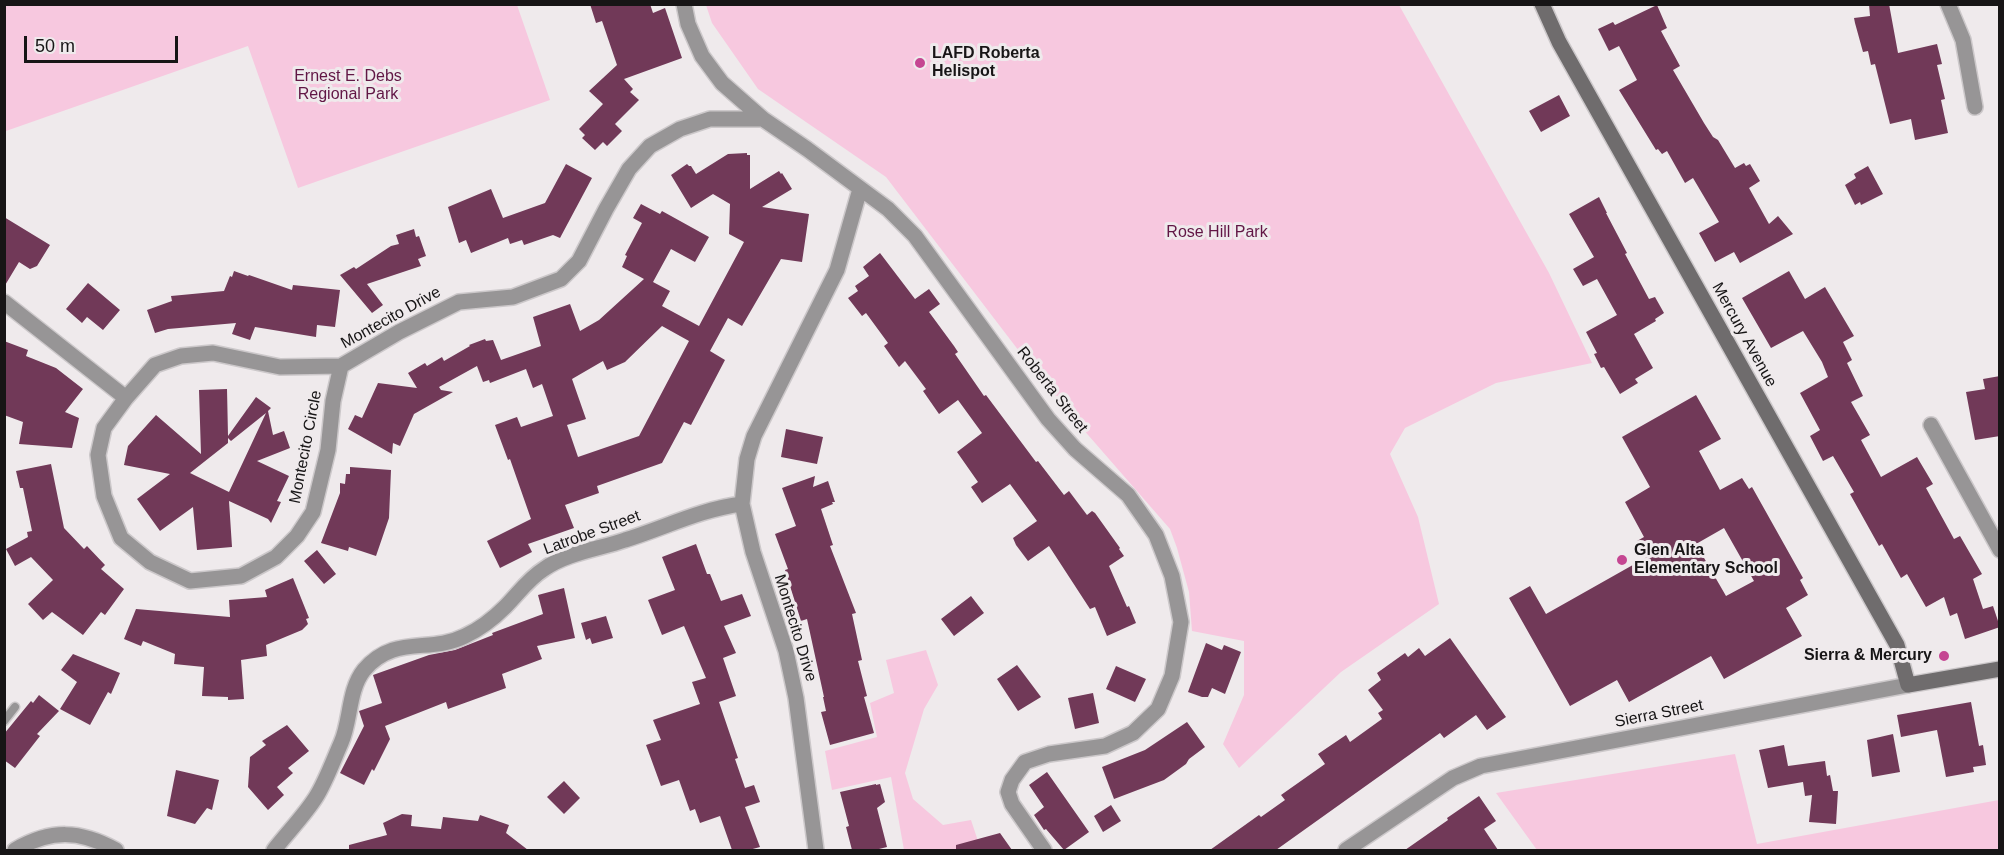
<!DOCTYPE html>
<style>
body{margin:0}
#map{position:relative;width:2004px;height:855px;overflow:hidden;background:#efeaec;font-family:Helvetica,sans-serif}
canvas{display:block}
.frame{position:absolute;inset:0;border:6px solid #171516;pointer-events:none}
.scale{position:absolute;left:24px;top:36px;width:154px;height:27px;box-sizing:border-box;border:3px solid #171516;border-top:0;padding-left:8px;font-size:18px;line-height:21px;white-space:nowrap;color:#171516;-webkit-text-stroke:4px #efeaec;paint-order:stroke}
</style>
<div id="map">
<canvas width="2004" height="855"></canvas>
<div class="frame"></div>
<div class="scale">50 m</div>
</div>
<script>
const ctx = document.querySelector('canvas').getContext('2d');
ctx.lineJoin = 'round';
function paint(path, color) { ctx.fillStyle = color; ctx.fill(path, 'evenodd'); }
function strokePath(path, color, width, dash) { ctx.strokeStyle = color; ctx.lineWidth = width; ctx.lineCap = dash ? 'butt' : 'round'; ctx.setLineDash(dash || []); ctx.stroke(path); }
function write(font, color, halo, rows, align = 'center') {
  ctx.font = font + ' Helvetica,sans-serif'; ctx.lineWidth = 6; ctx.setLineDash([]); ctx.textBaseline = 'middle'; ctx.strokeStyle = halo; ctx.fillStyle = color; for (const [text, x, y, turn = 0] of rows) {
    ctx.save(); ctx.translate(x, y); ctx.rotate((+turn || 0) * Math.PI / 180); ctx.textAlign = isNaN(turn) ? turn : align; if (halo) ctx.strokeText(text, 0, 0); ctx.fillText(text, 0, 0); ctx.restore();
  }
}
paint(new Path2D(`
 M4 5H517L550 100 298 188 248 46 6 131 4 126Z
 M706 5H1399L1549 273 1592 363 1496 383 1405 428 1390 454 1418 517 1439 604 1341 672 1239 768 1223 744 1244 695V641L1192 631 1189 592 1177 548 1170 529 1048 389 886 177 758 89 712 23Z
 M926 650 938 685 924 709 905 773 913 799 943 825 971 820 981 850H904L891 777 832 790 825 751 877 737 870 703 894 693 886 660Z
 M1735 754 1757 844 1999 800V850H1537L1496 793Z`), '#f7c8df');
paint(new Path2D(`
 M590 4H650L653 13 665 8 682 58 624 79 633 89 630 92 639 100 615 124 622 131 607 146 603 142 595 150 582 138 585 135 579 129 603 104 589 91 617 65 602 21 596 23Z
 M1869 4H1889L1898 53 1937 44 1942 64 1937 65 1945 99 1941 100 1948 133 1915 140 1911 119 1890 124 1875 64 1871 65 1868 51 1863 52 1855 23 1854 18 1870 16Z
 M1657 5 1667 28 1661 31 1680 66 1673 70 1704 123 1713 137 1718 140 1735 168 1744 163 1746 166 1750 164 1760 181 1749 188 1769 224 1778 216 1793 234 1740 263 1734 252 1715 262 1699 233 1719 222 1693 178 1685 183 1667 151 1662 154 1658 149 1656 150 1619 90 1637 80 1619 46 1609 51 1598 29 1613 22 1615 25Z
 M1559 95 1570 116 1541 132 1529 111Z
 M747 153V155H750V189L779 171 781 174 782 173 792 189 762 207 809 214 802 262 781 259 742 326 728 318 710 351 725 360 691 425 684 422 662 463 597 486 599 493 565 505 574 528 528 544 532 552 500 568 487 541 531 519 510 459 508 460 495 425 517 417 521 427 553 416 542 384 533 388 526 369 490 383 489 380 483 382 477 366 439 387 441 390 453 392 414 414 400 446 393 443 392 454 348 429 355 415 362 418 378 383 417 388 408 373 425 363 427 366 442 357 444 361 470 346 469 345 485 339 486 341 493 340 501 360 541 346 533 317 570 304 580 331 599 320 644 279 622 267 627 256 625 255 642 223 633 218 641 204 660 214 662 211 709 237 695 262 671 249 653 282 670 291 662 306 699 326 744 242 729 234 730 204 713 194 691 208 671 175 687 164 689 166H691L696 174 728 154ZM662 326 689 341 639 436 578 457 567 425 586 419 572 379 603 361 607 370 625 362Z
 M566 164 592 178 560 238 553 235 524 245 522 240 510 244 508 238 471 253 466 240 459 243 448 207 491 189 503 218 545 203Z
 M1868 166 1883 194 1861 205 1860 202 1855 205 1845 185 1856 178 1854 174Z
 M1599 197 1607 213H1606L1627 253 1625 254 1649 299 1655 297 1664 313 1655 319 1656 321 1634 334 1653 368 1635 379 1638 383 1620 394 1604 367 1601 368 1594 354 1597 353 1586 332 1617 315 1597 279 1583 286 1573 269 1594 257 1569 214Z
 M4 217 50 245 37 266 30 269 19 262 4 287Z
 M414 229 416 237 419 236 426 256 418 259 421 266 367 284 383 305 372 313 340 275 354 267 356 269 391 246 399 244 396 235Z
 M880 253 915 299 929 289 940 304 929 312 954 346 958 352 955 354 984 396 986 395 1036 462 1038 461 1064 495 1069 491 1087 515 1092 511 1095 513 1120 548 1119 549 1124 556 1109 566 1127 607 1129 606 1136 623 1107 636 1095 607 1090 609 1049 546 1028 561 1016 545 1013 538 1037 521 1010 484 982 503 971 487 978 482 957 452 982 433 958 400 939 414 923 391 926 389 905 361 899 367 884 346 888 343 866 313 862 316 848 298 858 291 855 286 869 276 863 267Z
 M234 271 248 276 249 275 292 290 293 285 340 290 335 327 317 325 316 337 255 327 250 340 232 334 236 323 168 329 155 333 147 310 172 301 171 296 224 291 230 276 232 277Z
 M1789 271 1805 299 1825 287 1854 336 1843 342 1852 360 1847 363 1863 396 1851 402 1870 435 1861 440 1881 477 1917 457 1933 484 1926 488 1954 539 1960 536 1982 574 1973 579 1983 609 1993 606 2000 627 1965 639 1957 613 1950 616 1944 597 1926 607 1907 574 1901 578 1882 544 1879 546 1850 494 1854 492 1833 456 1823 461 1810 436 1820 430 1800 393 1828 377 1822 362 1803 331 1771 348 1742 298Z
 M88 283 120 310 103 330 87 317 82 323 66 309Z
 M4 341 28 350 26 356 56 368 83 389 65 412 79 418 72 448 19 444 23 422 4 415Z
 M2000 376V436L1975 440 1966 392 1985 389 1983 379Z
 M227 389 228 436 256 397 271 408 268 411 273 435 284 431 290 448 257 461 289 476 277 501 281 502 271 523 268 519 229 501 232 547 197 550 193 507 160 531 137 499 170 474 124 465 128 446 156 415 201 454 199 390ZM266 413 229 492 190 473 228 443V438L231 441Z
 M1696 395 1721 439 1699 451 1720 490 1742 478 1749 489 1752 487 1803 578 1800 580 1808 595 1786 608 1802 636 1724 679 1711 656 1629 702 1617 680 1570 706 1509 598 1530 586 1546 614 1647 557 1637 541 1644 537 1625 502 1650 487 1622 437ZM1724 528 1754 581 1726 596 1696 544Z
 M786 429 823 437 817 464 781 457Z
 M51 464 64 528 84 549 87 546 105 565 101 569 124 589 105 615 101 612 83 635 52 612 43 620 28 604 53 580 31 557 15 566 6 549 28 537 27 532 32 531 23 488H20L16 471Z
 M350 467 391 470 389 518 376 556 349 547 348 551 321 543 340 493V483L345 484 346 474H350Z
 M815 476 813 487 828 481 835 502H832L833 504 821 509 833 545 830 546 856 613 852 614 862 660 858 661 867 696 864 697 874 733 830 745 821 712 826 711 823 697H824L807 619 801 621 785 570 788 569 775 534 796 526 782 488Z
 M696 544 707 574H710L721 601 742 594 751 616 724 626 736 653 723 658 736 696 719 702 738 758 735 759 745 788 754 785 760 802 745 807 760 847 749 850H732L720 816 700 823 695 809 690 811 679 780 661 786 646 745 661 740 653 720 700 704 692 682 706 678 684 626 662 635 648 600 675 590 662 557Z
 M317 550 336 574 324 584 304 561Z
 M293 578 309 618 306 619 308 624 302 630 266 645 267 656 241 660 244 699 228 700V697L202 696 204 667 174 664 175 654 143 641 141 646 124 639 136 609 230 617 229 600 267 597 265 590Z
 M564 588 575 638 537 646 542 659 502 674 506 688 448 709 446 702 385 726 390 739 374 771 372 769 364 785 340 773 364 726 359 711 382 703 373 675 429 655 455 650 493 635 492 633 543 614 538 595Z
 M971 596 984 613 954 636 941 619Z
 M606 616 613 638 592 644 590 638 586 640 581 623Z
 M1450 638 1506 717 1487 730 1476 715 1444 738 1440 733 1276 850H1210L1259 815 1261 817 1285 800 1281 795 1325 764 1318 754 1346 735 1350 742 1382 719 1378 713 1383 710 1368 690 1381 680 1377 673 1405 653 1408 657 1419 648 1425 656Z
 M1206 643 1222 650 1224 645 1241 652 1225 694 1212 688 1208 697H1202L1188 692Z
 M73 654 120 673 111 694 108 692 90 725 60 709 77 682 61 670Z
 M1017 665 1041 697 1018 711 997 679Z
 M1116 666 1146 679 1135 702 1106 689Z
 M1093 693 1099 723 1075 729 1068 698Z
 M39 695 59 711 37 734 40 736 15 768 4 760V734L31 701 33 703Z
 M1971 702 1979 746 1983 745 1986 765 1973 767 1974 772 1946 777 1937 730 1901 737 1897 715Z
 M1187 722 1205 747 1189 759 1186 764 1164 780 1114 799 1102 767 1145 750Z
 M287 725 309 751 288 768 293 773 277 787 284 795 268 810 248 787 250 757 266 745 262 741Z
 M1893 734 1900 772 1872 777 1867 740Z
 M1784 745 1788 766 1825 761 1827 776 1830 775 1833 791H1838L1836 824 1809 822 1812 795 1805 796 1803 782 1768 788 1759 750Z
 M176 770 219 780 212 810 207 808 195 824 167 816Z
 M1047 772 1089 832 1064 850 1046 829 1044 830 1034 815 1044 807 1029 785Z
 M564 781 580 798 564 814 547 797Z
 M876 784V785L880 784 885 802 877 808 887 847 875 850H852L846 827 849 826 840 792Z
 M1479 796 1496 821 1484 829 1498 850H1405L1448 820 1447 818Z
 M1111 805 1121 821 1103 832 1094 816Z
 M402 814 412 815 411 826 441 829 443 817 478 821 480 815 509 825 506 833 528 850H349V845L387 835 383 823Z
 M1000 833 1012 850H956V845Z`), '#713958');
const lane = new Path2D(`
 M4 721 15 707`);
const street = new Path2D(`
 M684 4 688 24 702 56 722 83 763 119 807 149 888 209 915 236 1048 419 1075 449 1128 495 1156 535 1172 576 1181 622 1172 676 1158 709 1133 733 1105 746 1049 754 1025 762 1012 780 1008 792 1012 804 1044 850
 M1948 4 1963 40 1975 107
 M4 302 126 398 155 365 181 356 213 353 280 367 341 366 399 332 459 302 513 297 561 279 579 261 606 209 629 169 650 146 680 129 710 119H763
 M126 398 104 428 98 455 104 496 121 538 150 562 190 581 241 576 276 557 297 536 313 512 328 450 333 401 341 366
 M1931 425 2000 550
 M15 850C51 829 80 830 116 850
 M274 850C287 833 304 816 316 797 326 781 333 761 341 743 351 721 348 690 364 670 395 634 429 654 465 636 480 629 493 619 505 607 518 594 528 579 544 569 566 553 599 549 625 540 664 528 701 509 742 504
 M816 850 796 698 786 651 753 552 742 504 747 459 754 436 837 270 860 189
 M1346 850 1453 778 1481 766 1908 685`);
const secondary = new Path2D(`
 M1542 4 1559 42 1897 645 1908 685 2000 669`);
strokePath(lane, '#ccc8ca', 11);
strokePath(street, '#ccc8ca', 18);
strokePath(secondary, '#ccc8ca', 18);
strokePath(lane, '#979596', 8);
strokePath(street, '#979596', 15);
strokePath(secondary, '#6f6c6d', 15);
for (const [x, y, r, color] of [
 [920,63,6,"#c54692"],
 [1622,560,6,"#c54692"],
 [1944,656,6,"#c54692"]
]) { const dot = new Path2D(); dot.arc(x, y, r, 0, 2 * Math.PI); ctx.fillStyle = color; ctx.fill(dot); strokePath(dot, '#efeaec', 2); }
write('bold 16px', '#171516', '#efeaec', [
 ["LAFD Roberta",932,54],
 ["Helispot",932,72],
 ["Glen Alta",1634,551],
 ["Elementary School",1634,569],
 ["Sierra & Mercury",1932,656,"right"]
], 'left');
write('16px', '#611645', '#efeaec', [
 ["Ernest E. Debs",348,77],
 ["Regional Park",348,95],
 ["Rose Hill Park",1217,233]
]);
write('16px', '#171516', '#efeaec', [
 ["Montecito Drive",391,318,-29],
 ["Mercury Avenue",1744,335,61],
 ["Roberta Street",1052,390,52],
 ["Montecito Circle",306,447,-79],
 ["Latrobe Street",592,533,-20],
 ["Montecito Drive",795,628,73],
 ["Sierra Street",1659,714,-11]
]);
</script>
